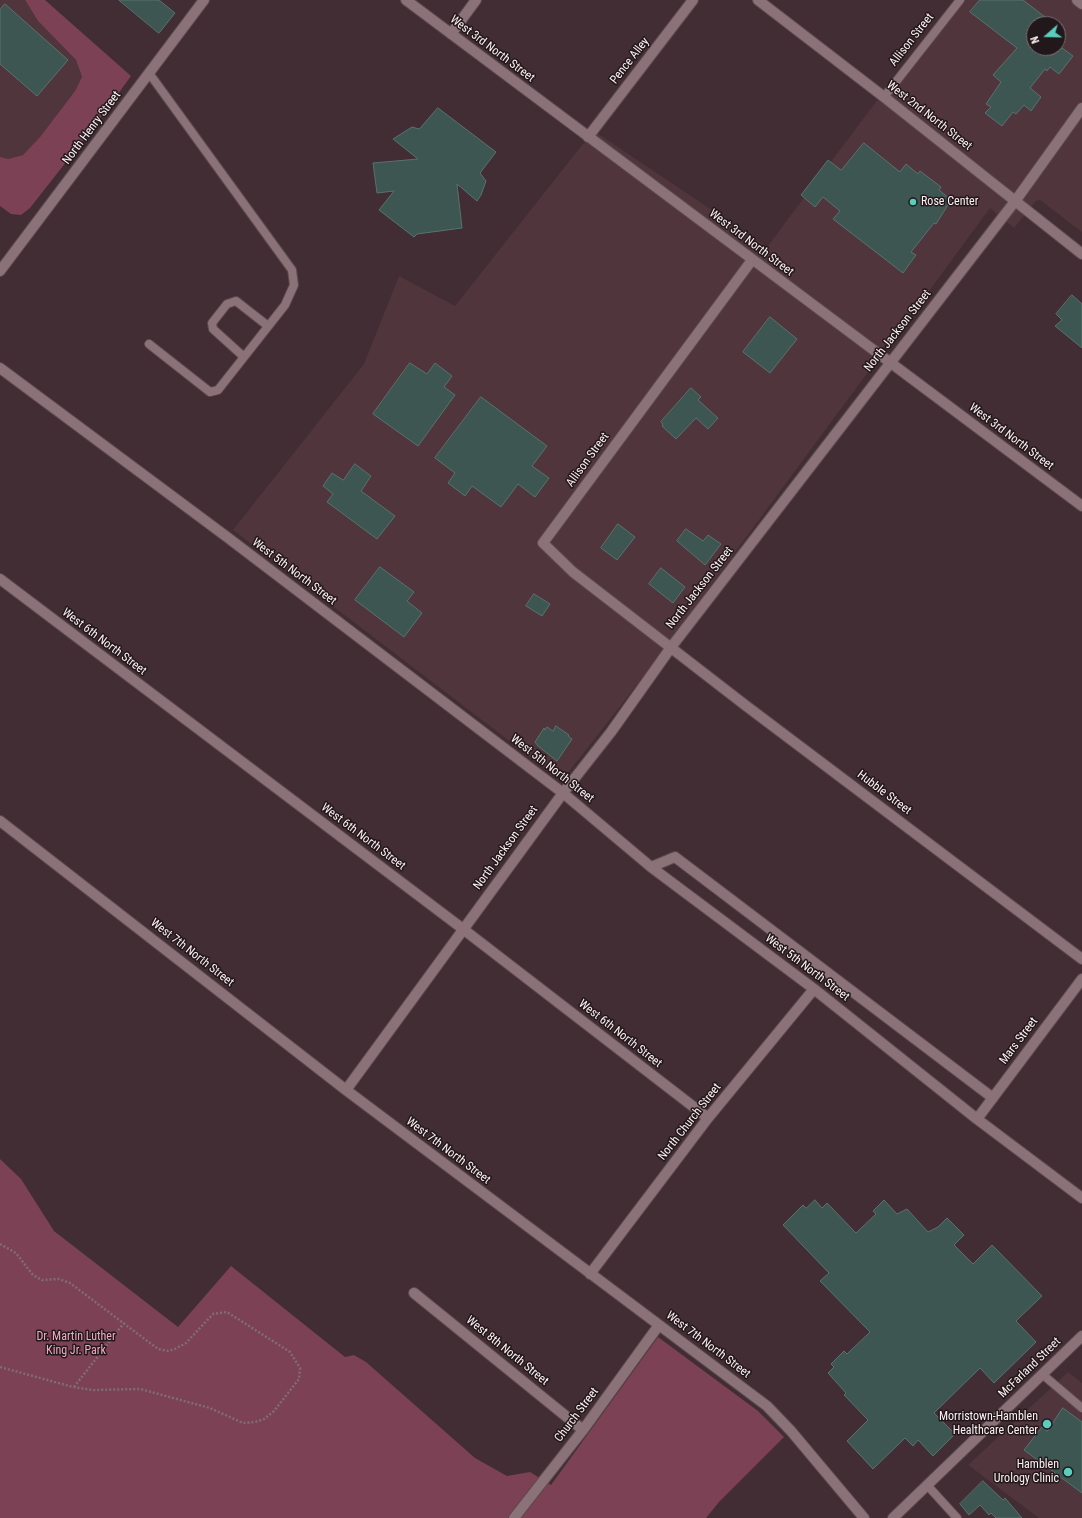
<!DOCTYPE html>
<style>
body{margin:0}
#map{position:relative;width:1082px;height:1518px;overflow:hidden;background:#412d33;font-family:"Roboto Condensed",sans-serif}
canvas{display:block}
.north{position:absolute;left:1026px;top:16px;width:40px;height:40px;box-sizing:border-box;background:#22181b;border:1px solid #7a6e71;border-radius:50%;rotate:250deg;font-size:11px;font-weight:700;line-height:16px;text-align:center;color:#fef0f3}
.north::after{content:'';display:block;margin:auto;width:14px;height:18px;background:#59cebe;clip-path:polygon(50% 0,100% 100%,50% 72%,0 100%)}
</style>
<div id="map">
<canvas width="1082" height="1518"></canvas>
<div class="north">N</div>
</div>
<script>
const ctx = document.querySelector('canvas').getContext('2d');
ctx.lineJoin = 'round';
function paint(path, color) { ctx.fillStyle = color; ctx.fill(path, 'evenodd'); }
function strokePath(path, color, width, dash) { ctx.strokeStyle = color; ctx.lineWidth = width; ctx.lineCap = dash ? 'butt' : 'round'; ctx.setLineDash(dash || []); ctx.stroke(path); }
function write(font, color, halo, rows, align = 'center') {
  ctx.font = font + ' "Roboto Condensed",sans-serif'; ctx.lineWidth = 3; ctx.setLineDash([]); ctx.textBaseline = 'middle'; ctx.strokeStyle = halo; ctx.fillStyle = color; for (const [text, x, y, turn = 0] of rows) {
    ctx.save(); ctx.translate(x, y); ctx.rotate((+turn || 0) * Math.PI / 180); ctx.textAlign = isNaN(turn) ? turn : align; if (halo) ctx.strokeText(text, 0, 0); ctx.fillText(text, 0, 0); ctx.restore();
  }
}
paint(new Path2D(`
 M0 0H25L38 21 76 60 82 78 75 91 40 137 23 155 8 159 0 157Z
 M959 0H1082V232L1040 200 1036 201 1014 228 990 208 896 336 889 338 868 372 646 673 568 773 561 777 554 775 233 530 364 364 399 276 455 306 582 145 597 133 767 247 872 107ZM1034 24H1058V48H1034Z
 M1068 1372 1082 1383V1518H1039L968 1465Z`), '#50353d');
paint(new Path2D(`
 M25 0H45L131 76 99 120 30 208 21 215 11 214 0 206V157L8 159 23 155 40 137 75 91 82 77 76 60 38 21Z
 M0 1159 21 1179 54 1231 178 1327 231 1266 345 1357 354 1355 366 1362 475 1458 507 1476 530 1472 551 1485 658 1337 758 1411 784 1437 719 1502 706 1518H0Z`), '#7c4154');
const building = new Path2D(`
 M119 0H159L175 13 159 33Z
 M980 0H1023L1054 24H1034V48H1062L1073 56 1059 74 1050 67 1047 71 1045 69 1030 88 1041 97 1031 111 1024 105 1016 114 1013 112 1002 126 985 113 991 107 986 104 1001 82 993 75 1017 48 970 12Z
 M5 4 68 60 37 96 0 64V10Z
 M438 108 496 152 480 173 486 181 481 195 477 201 457 184 462 228 417 234 414 237 379 210 394 191 377 193 373 163 418 159 393 139 412 127 419 129Z
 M864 143 900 172 906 164 918 174 920 171 941 187 939 190 951 200 936 224 934 223 911 252 916 255 903 273 833 219 840 211 823 197 815 207 801 195 828 160 841 170Z
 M1072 295 1082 304V348L1055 326 1062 320 1056 314Z
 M770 317 797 339 770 373 743 352Z
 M410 363 427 374 435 363 452 376 444 387 455 395 418 446 373 414Z
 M691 388 701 397 698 400 718 418 708 429 696 418 676 439 662 426 663 424 661 422Z
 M481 397 547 446 532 466 549 478 535 497 518 484 501 507 472 486 465 496 448 483 455 473 435 458Z
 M355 464 371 476 361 491 395 516 377 539 327 502 333 494 323 486 332 473 343 480Z
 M618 524 635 537 617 560 601 548Z
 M686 529 703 541 708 535 721 544 705 565 677 541Z
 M380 567 414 592 407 601 422 613 404 637 355 600Z
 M661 568 685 587 673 603 649 584Z
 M534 594 550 604 542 616 526 606Z
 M556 726 569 735 568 736 572 739 557 761 538 746 535 742 544 728 545 730 547 727 553 731Z
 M815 1200 822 1208 827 1203 856 1233 876 1214 873 1211 884 1200 897 1214 907 1209 928 1232 938 1227 947 1218 964 1235 954 1245 973 1264 992 1245 1042 1296 1016 1321 1036 1342 994 1383 980 1368 934 1413 955 1434 933 1456 918 1440 913 1446 905 1438 873 1469 847 1441 868 1420 844 1395 846 1393 828 1373 834 1367 831 1364 844 1351 847 1354 870 1332 820 1281 829 1273 783 1225 803 1205 806 1208Z
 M1063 1408 1082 1422V1493L1024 1450 1042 1427 1047 1431Z
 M983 1481 1003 1500 1005 1498 1022 1518H996L991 1513 989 1515 980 1505 969 1515 960 1504Z`);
paint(building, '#3d5652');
strokePath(building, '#59726e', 1);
const service = new Path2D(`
 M149 73 292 270 294 285 285 305 218 390 210 392 149 344
 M884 97 960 0
 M244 357 213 329 212 323 227 304 236 301 268 326
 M1042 1374 1082 1408
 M927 1485 957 1518`);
const minor = new Path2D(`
 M406 0 1082 506
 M758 0 884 97 1082 254
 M451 34 476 0
 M588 137 693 0
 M752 260 543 543 573 572 745 705 1082 959
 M0 271 204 0
 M0 368 227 537 563 793 651 867 814 989 977 1119 1082 1198
 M0 579 463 929 708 1118
 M0 821 346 1090 767 1406 791 1431 864 1518
 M651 867 675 857 993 1098
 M346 1090 563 793 611 732 672 646 1016 200 1082 108
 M977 1119 1082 979
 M590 1274 708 1118 814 989
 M414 1293 583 1430
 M514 1518 583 1430 659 1325
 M893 1518 1082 1336`);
const secondary = new Path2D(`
 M1077 0 1082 4`);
strokePath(service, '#5b4a4f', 10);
strokePath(minor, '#5b4a4f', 12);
strokePath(secondary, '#5b4a4f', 12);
strokePath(new Path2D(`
 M0 1244 16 1253 33 1275 42 1280 59 1279 70 1283 158 1349 168 1351 175 1349 186 1343 213 1314 227 1312 290 1352 300 1368 299 1379 274 1411 264 1419 255 1422 243 1423 210 1408 140 1389 93 1390 73 1387 0 1367
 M74 1387 124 1323`), '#7f6d72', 2.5, [2, 2]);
strokePath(service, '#8a7278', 8);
strokePath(minor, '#8a7278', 10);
strokePath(secondary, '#8a7278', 10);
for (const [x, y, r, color] of [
 [913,202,4,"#59cebe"],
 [1047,1424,5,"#59cebe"],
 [1068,1472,5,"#59cebe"]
]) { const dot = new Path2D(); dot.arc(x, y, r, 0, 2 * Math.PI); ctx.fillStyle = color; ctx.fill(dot); strokePath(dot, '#22181b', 1.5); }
write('12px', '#fef0f3', '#22181b', [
 ["Allison Street",912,40,-52],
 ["West 3rd North Street",492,49,37],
 ["Pence Alley",630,61,-52],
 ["West 2nd North Street",929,116,38],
 ["North Henry Street",92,128,-53],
 ["West 3rd North Street",751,243,37],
 ["North Jackson Street",898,331,-52],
 ["West 3rd North Street",1011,437,37],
 ["Allison Street",588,460,-54],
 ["West 5th North Street",294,572,37],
 ["North Jackson Street",700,588,-52],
 ["West 6th North Street",104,642,37],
 ["West 5th North Street",552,769,38],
 ["Hubble Street",884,793,37],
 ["West 6th North Street",363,837,37],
 ["North Jackson Street",506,848,-54],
 ["West 7th North Street",192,953,38],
 ["West 5th North Street",807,968,37],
 ["West 6th North Street",620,1034,38],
 ["Mars Street",1019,1041,-53],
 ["North Church Street",690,1122,-52],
 ["West 7th North Street",448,1151,37],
 ["West 7th North Street",708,1345,37],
 ["West 8th North Street",507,1351,39],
 ["McFarland Street",1030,1368,-44],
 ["Church Street",577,1415,-53]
]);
write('12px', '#fef0f3', '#22181b', [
 ["Rose Center",921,202,"left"],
 ["Morristown-Hamblen",1038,1417],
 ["Healthcare Center",1038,1431],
 ["Hamblen",1059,1465],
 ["Urology Clinic",1059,1479]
], 'right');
write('12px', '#f2abc0', '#22181b', [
 ["Dr. Martin Luther",76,1337],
 ["King Jr. Park",76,1351]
]);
</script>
